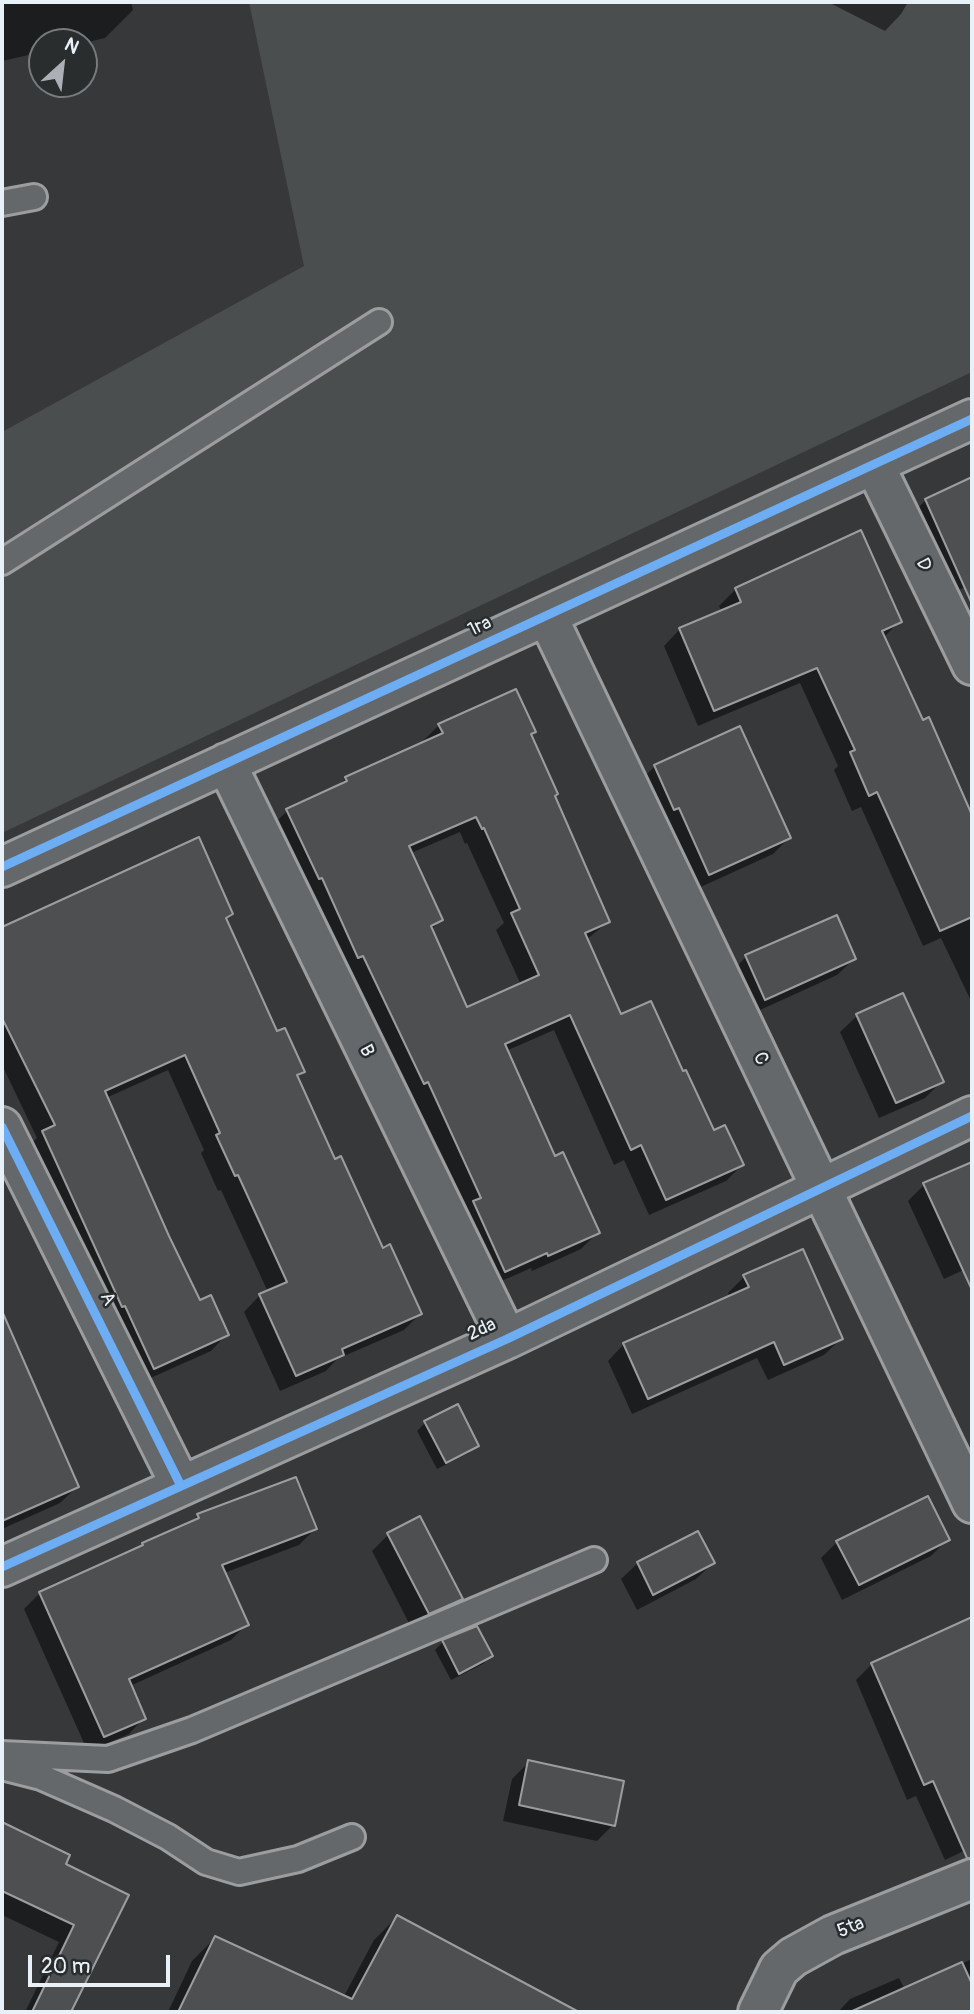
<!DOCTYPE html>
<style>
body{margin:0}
#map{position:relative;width:974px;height:2014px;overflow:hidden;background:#363839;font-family:Pangolin,sans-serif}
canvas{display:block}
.frame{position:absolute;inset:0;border:4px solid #e8f1f8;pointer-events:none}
.north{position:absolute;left:28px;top:28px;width:70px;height:70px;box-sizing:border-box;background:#2a2d2e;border:2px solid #767b7f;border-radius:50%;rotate:27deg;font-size:19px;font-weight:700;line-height:28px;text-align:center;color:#e8f1f8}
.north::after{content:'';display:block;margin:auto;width:24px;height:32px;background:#aab0b5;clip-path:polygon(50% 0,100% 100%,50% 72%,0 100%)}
.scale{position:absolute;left:28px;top:1955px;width:142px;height:32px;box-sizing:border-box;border:4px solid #e8f1f8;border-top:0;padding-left:9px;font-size:21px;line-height:24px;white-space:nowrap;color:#e8f1f8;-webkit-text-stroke:5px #2a2d2e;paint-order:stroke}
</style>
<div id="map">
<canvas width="974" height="2014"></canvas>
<div class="frame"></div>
<div class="north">N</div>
<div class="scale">20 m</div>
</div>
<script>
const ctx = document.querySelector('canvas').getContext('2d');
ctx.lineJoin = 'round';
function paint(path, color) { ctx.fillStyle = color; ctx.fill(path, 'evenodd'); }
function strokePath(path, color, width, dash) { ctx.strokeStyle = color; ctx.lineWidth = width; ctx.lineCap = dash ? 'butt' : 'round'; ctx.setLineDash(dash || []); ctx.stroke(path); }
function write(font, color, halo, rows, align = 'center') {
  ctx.font = font + ' Pangolin,sans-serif'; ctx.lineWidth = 5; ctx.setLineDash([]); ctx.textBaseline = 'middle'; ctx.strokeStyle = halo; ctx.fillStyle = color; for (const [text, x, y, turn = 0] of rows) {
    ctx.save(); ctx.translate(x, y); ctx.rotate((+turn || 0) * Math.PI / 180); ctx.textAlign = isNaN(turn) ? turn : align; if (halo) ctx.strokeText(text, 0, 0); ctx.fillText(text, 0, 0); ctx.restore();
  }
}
paint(new Path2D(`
 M249 2H972V372L2 833V432L304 266Z`), '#4a4e4f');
paint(new Path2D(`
 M2 2H131L133 10 105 38 84 43 42 42V52L2 61Z
 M828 2H908L901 14 885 31Z
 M969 481 972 487V584L945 596 909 517 926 500Z
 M736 589 900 621 883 638 922 722 928 719 972 822V1003L941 938 923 946 861 807 852 811 834 770 838 766 800 683 698 726 664 646 680 629 722 612 719 606Z
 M439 725 534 732 530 735 553 797 608 922 586 940 620 1016 682 1074 713 1132 742 1165 726 1181 649 1215 624 1160 614 1165 554 1030 506 1051 554 1158 597 1233 581 1249 532 1271 531 1268 488 1287 465 1212 412 1097 407 1099 271 827 287 811 335 789 346 778 424 743 423 741ZM460 832 465 844 467 843 504 923 496 930 521 985 466 1010 431 930 441 920 411 853Z
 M655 766 789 838 773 854 692 891 638 783Z
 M198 840 231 914 225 920 277 1033 303 1072 297 1078 334 1161 382 1250 420 1314 404 1330 337 1359 326 1371 280 1391 244 1312 260 1295 268 1292 221 1190 218 1191 201 1153 204 1150 168 1070 106 1098 168 1237 200 1302 227 1334 211 1351 137 1384 26 1149 37 1138 4 1069 2 1070V929Z
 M746 957 854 959 837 975 749 1015 730 973Z
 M857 1016 942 1081 925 1098 879 1118 840 1032Z
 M972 1164V1266L944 1279 908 1201 924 1185Z
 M744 1277 841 1339 824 1355 768 1380 757 1358 632 1414 608 1361 624 1344 730 1297 728 1293Z
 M4 1316 77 1487 60 1503 2 1529V1317Z
 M425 1423 477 1445 469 1453 437 1469 417 1431Z
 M198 1515 315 1529 299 1545 224 1573 247 1624 231 1640 130 1686 144 1718 129 1734 88 1752 24 1609 40 1593 138 1550 143 1544 191 1523Z
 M419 1519 461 1599 445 1615 412 1629 372 1551 388 1535Z
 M948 1539 931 1556 842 1600 821 1558 837 1542Z
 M638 1563H713L696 1579 637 1610 621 1579Z
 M972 1619V1847L945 1860 916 1796 907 1800 856 1680 872 1664Z
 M443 1642 491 1656 483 1664 451 1680 435 1650Z
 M529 1762 613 1825 597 1841 503 1821 512 1779Z
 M2 1824 68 1856 64 1865 127 1895 69 2012H25L59 1942 2 1915Z
 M397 1917 532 1989 519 2012H168L192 1961 215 1938 343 1998 374 1940Z
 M972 1959V2012H838L850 1999 899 1978 905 1990Z`), '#0007');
const building = new Path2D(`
 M972 477V604L925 499Z
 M861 530 902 622 882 631 923 720 929 717 972 815V917L940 931 877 792 869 796 850 752 855 750 817 668 714 711 679 628 741 602 735 588Z
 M516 689 536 732 531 734 558 794 555 796 610 922 585 933 621 1014 651 1001 683 1071 686 1070 714 1130 725 1125 744 1165 666 1200 641 1145 631 1150 570 1015 505 1044 555 1156 563 1152 600 1233 548 1256 547 1253 505 1272 473 1201 481 1198 428 1082 424 1084 363 956 358 958 322 878 319 879 286 809 347 781 345 777 443 733 438 724ZM476 817 482 829 484 828 520 909 511 913 539 975 467 1007 431 926 443 920 409 846Z
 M740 726 791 838 709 875 679 808 674 810 654 765Z
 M199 837 233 914 226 918 277 1031 285 1028 305 1072 297 1075 335 1159 341 1156 383 1248 390 1244 422 1314 342 1349 344 1355 296 1376 259 1294 287 1282 238 1175 235 1176 216 1135 220 1133 185 1055 105 1091 169 1236 200 1300 211 1295 229 1335 154 1369 125 1306 122 1307 42 1131 55 1125 2 1018V927Z
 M837 915 856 959 765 1000 745 955Z
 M903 993 944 1082 896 1103 856 1014Z
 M972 1162V1290L923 1183Z
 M803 1249 843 1339 784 1365 774 1342 648 1399 623 1343 749 1287 743 1275Z
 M2 1311 79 1487 2 1521Z
 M458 1404 479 1446 446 1463 424 1421Z
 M296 1477 317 1529 222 1565 249 1625 129 1679 146 1719 104 1737 39 1592 143 1545 142 1543 199 1518 197 1514Z
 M928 1496 950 1540 859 1585 836 1541Z
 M420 1516 463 1599 429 1614 387 1533Z
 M698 1531 715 1563 653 1595 637 1562Z
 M972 1617V1858H967L933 1781 924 1785 871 1663Z
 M477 1626 493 1656 459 1674 442 1640Z
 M528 1760 624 1781 615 1826 519 1805Z
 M2 1822 70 1855 66 1864 129 1895 71 2012H32L74 1925 2 1891Z
 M397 1915 579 2012H178L215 1936 352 1999Z
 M962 1962 972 1984V2012H850Z`);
paint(building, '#4e4f50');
strokePath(building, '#9b9d9f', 2);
const lane = new Path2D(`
 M2 203 34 197
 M2 562 379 322
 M2 1754 108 1759 192 1730 594 1560
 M2 1767 41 1777 114 1809 168 1837 206 1862 239 1872 298 1859 352 1837`);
const street = new Path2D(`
 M874 464 972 665
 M547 616 972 1503
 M226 763 507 1339
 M2 867 972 419
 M2 1127 181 1486
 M2 1567 507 1339 972 1116
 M758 2012 779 1969 793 1957 833 1935 972 1879`);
strokePath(lane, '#9b9d9f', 30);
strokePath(street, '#9b9d9f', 44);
strokePath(lane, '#65686b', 24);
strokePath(street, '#65686b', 38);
strokePath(new Path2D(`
 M2 867 972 419
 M2 1127 181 1486
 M2 1567 507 1339 972 1116`), '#6dadf4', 9);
write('19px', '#e8f1f8', '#2a2d2e', [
 ["D",923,565,64],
 ["1ra",480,627,-25],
 ["B",366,1051,64],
 ["C",760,1059,64],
 ["A",107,1299,63],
 ["2da",482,1330,-24],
 ["5ta",851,1928,-22]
]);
</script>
